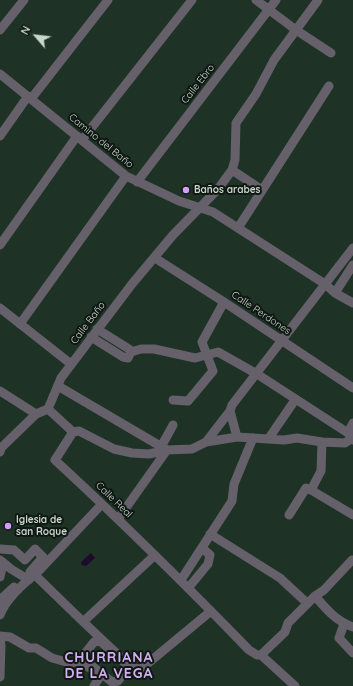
<!DOCTYPE html>
<meta charset="utf-8">
<style>
body{margin:0}
#map{position:relative;width:353px;height:686px;overflow:hidden;background:#1e3325;font-family:Quicksand,sans-serif}
canvas{display:block}
.north{position:absolute;left:16px;top:16px;width:40px;height:40px;-webkit-text-stroke:3px #0f1812;paint-order:stroke;rotate:298deg;font-size:11px;font-weight:700;line-height:16px;text-align:center;color:#c9d6cc}
.north::after{content:'';display:block;margin:auto;width:14px;height:18px;background:#c9d6cc;clip-path:polygon(50% 0,100% 100%,50% 72%,0 100%)}
</style>
<div id="map">
<canvas width="353" height="686"></canvas>
<div class="north">N</div>
</div>
<script>
const ctx = document.querySelector('canvas').getContext('2d');
ctx.lineJoin = 'round';
function paint(path, color) { ctx.fillStyle = color; ctx.fill(path, 'evenodd'); }
function strokePath(path, color, width, dash) { ctx.strokeStyle = color; ctx.lineWidth = width; ctx.lineCap = dash ? 'butt' : 'round'; ctx.setLineDash(dash || []); ctx.stroke(path); }
function write(font, color, halo, rows, align = 'center') {
  ctx.font = font + ' Quicksand,sans-serif'; ctx.lineWidth = 4; ctx.setLineDash([]); ctx.textBaseline = 'middle'; ctx.strokeStyle = halo; ctx.fillStyle = color; for (const [text, x, y, turn = 0] of rows) {
    ctx.save(); ctx.translate(x, y); ctx.rotate((+turn || 0) * Math.PI / 180); ctx.textAlign = isNaN(turn) ? turn : align; if (halo) ctx.strokeText(text, 0, 0); ctx.fillText(text, 0, 0); ctx.restore();
  }
}
paint(new Path2D(`
 M91 553 95 558 86 566 84 565 82 566 81 562Z`), '#1e0a2c');
strokePath(new Path2D(`
 M256 0 296 30 331 53
 M0 30 24 0
 M0 74 126 176 179 201 213 212 325 284 335 293 353 303
 M31 99 108 0
 M0 136 28 96
 M82 140 192 0
 M232 170 262 190
 M137 182 276 0
 M238 228 329 86
 M0 245 77 136
 M155 258 224 302 353 388
 M335 293 353 265
 M0 308 71 364
 M20 324 126 176
 M97 329 129 349 131 352
 M91 337 123 357 128 358 131 352 141 349H154L195 358 218 352 257 374 348 433 353 440
 M58 386 167 450
 M0 391 36 414
 M173 400 188 401 213 371 202 342 224 302
 M48 409 73 432
 M230 411 237 437
 M73 432 55 460C121 521 186 585 249 650L257 655H261L295 686
 M73 432 79 431 114 449 132 453 149 454 167 450 192 449 206 442 237 437 284 440 297 438 322 442 345 443 351 439
 M348 433 353 423
 M269 438 295 400
 M206 442 230 411 232 405 353 248
 M322 442 321 471 311 490 353 515
 M161 447 173 425
 M0 452 1 448 36 414 48 409 61 378 132 284 173 235 218 189 232 170 235 160 236 123 256 94 274 60 318 0
 M289 515 306 488 311 490
 M118 519 167 450
 M210 534 280 578 307 603
 M0 549 14 550 25 560 35 549 43 557 30 572
 M0 560 11 569 29 580
 M35 575C68 607 99 638 133 668
 M0 577 3 563
 M181 580 232 501 234 484 253 438
 M189 587 208 564 210 555 202 548
 M315 596C326 609 336 621 353 627
 M0 600 14 587
 M0 615C5 601 23 583 35 575L102 504
 M84 621 155 555
 M344 624 339 638 353 653
 M0 636 10 637 29 648H36L52 658 70 663 77 662
 M0 638 1 646 0 677
 M100 641 126 664 127 670 118 681 112 682 92 666 90 668 83 663 82 657 94 642Z
 M261 655 285 632 288 623 315 596 324 590 352 560
 M133 668 141 669 211 611
 M94 686 99 678`), '#65606a', 9);
for (const [x, y, r, color] of [
 [186,190,4,"#d19dfe"],
 [8,526,4,"#d19dfe"]
]) { const dot = new Path2D(); dot.arc(x, y, r, 0, 2 * Math.PI); ctx.fillStyle = color; ctx.fill(dot); strokePath(dot, '#0f1812', 1.5); }
write('10px', '#c9d6cc', '#0f1812', [
 ["Calle Ebro",198,84,-52],
 ["Camino del Baño",101,141,39],
 ["Calle Perdones",261,313,34],
 ["Calle Baño",88,323,-53],
 ["Calle Real",114,500,44]
]);
write('bold 10px', '#c9d6cc', '#0f1812', [
 ["Baños arabes",194,190],
 ["Iglesia de",16,520],
 ["san Roque",16,532]
], 'left');
ctx.letterSpacing = '1px';
write('bold 14px', '#d2aff2', '#0f1812', [
 ["CHURRIANA",109,658],
 ["DE LA VEGA",109,674]
]);
ctx.letterSpacing = '0px';
</script>
